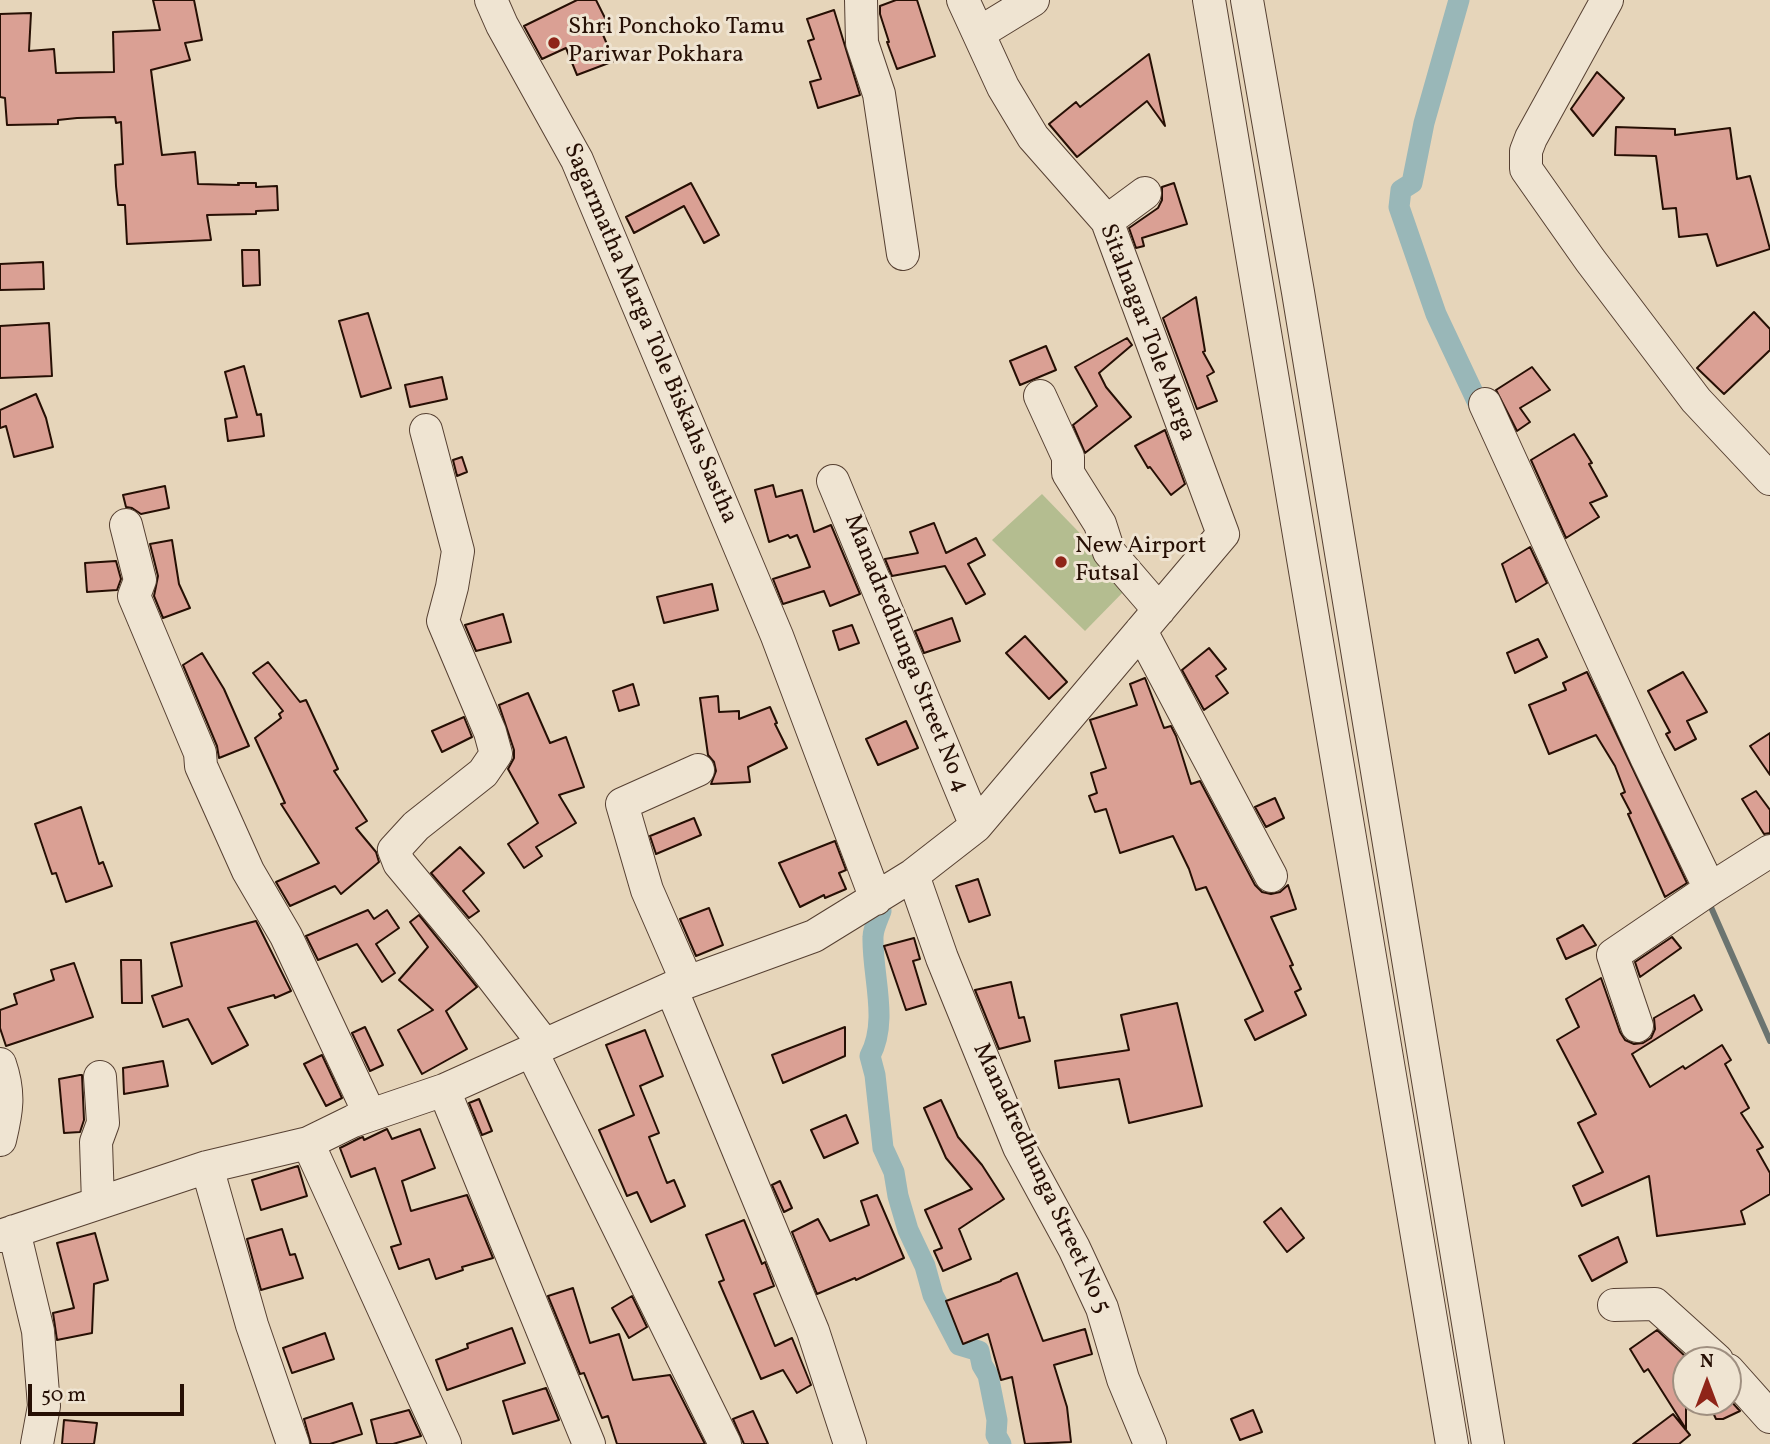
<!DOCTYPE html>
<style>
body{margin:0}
#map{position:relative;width:1770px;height:1444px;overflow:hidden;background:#e6d5ba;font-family:Vollkorn,serif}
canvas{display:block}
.north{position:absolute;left:1672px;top:1346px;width:70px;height:70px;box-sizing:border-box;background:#efe4d2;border:2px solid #9f8f80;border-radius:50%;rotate:0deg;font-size:19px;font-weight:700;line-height:28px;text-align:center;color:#260f04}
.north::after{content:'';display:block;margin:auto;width:24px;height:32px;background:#8f2418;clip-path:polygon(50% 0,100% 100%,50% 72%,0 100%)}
.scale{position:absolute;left:28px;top:1384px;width:156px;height:32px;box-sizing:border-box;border:4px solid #260f04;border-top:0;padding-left:9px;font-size:21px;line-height:24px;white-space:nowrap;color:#260f04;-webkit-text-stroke:5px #efe4d2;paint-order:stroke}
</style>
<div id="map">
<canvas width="1770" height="1444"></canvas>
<div class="north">N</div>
<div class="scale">50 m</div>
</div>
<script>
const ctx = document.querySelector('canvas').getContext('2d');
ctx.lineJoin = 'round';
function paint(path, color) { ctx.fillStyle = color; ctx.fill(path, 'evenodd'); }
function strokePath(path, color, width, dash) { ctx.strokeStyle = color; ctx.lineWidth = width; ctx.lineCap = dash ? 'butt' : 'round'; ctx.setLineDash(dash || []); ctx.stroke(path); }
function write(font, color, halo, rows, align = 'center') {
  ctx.font = font + ' Vollkorn,serif'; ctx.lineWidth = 6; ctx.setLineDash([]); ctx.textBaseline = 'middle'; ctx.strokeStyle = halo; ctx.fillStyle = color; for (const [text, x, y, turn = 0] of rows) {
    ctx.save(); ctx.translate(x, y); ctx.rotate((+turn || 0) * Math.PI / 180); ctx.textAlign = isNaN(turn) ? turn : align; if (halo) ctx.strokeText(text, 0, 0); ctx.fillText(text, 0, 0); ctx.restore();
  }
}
paint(new Path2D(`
 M1042 494 1130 585 1085 631 992 540Z`), '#b4bd90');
strokePath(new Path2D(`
 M1710 905 1770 1041`), '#6b7470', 6);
strokePath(new Path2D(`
 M1459 0 1424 123 1412 183 1401 190 1399 207 1436 314 1485 418
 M879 890 876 892 877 903 881 911C878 919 873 929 873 937 872 976 889 1020 870 1056L875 1075 883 1148 894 1172 898 1196 908 1230 925 1266 933 1295 959 1345 979 1351 982 1365 988 1375 997 1420 996 1435 1001 1444`), '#99b7b8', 21);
const building = new Path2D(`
 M153 0H194L202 40 185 43 190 60 151 70 162 155 195 152 198 184 239 185 238 183H256V187L277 186 278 210 256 211V214L207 215 211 240 127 244 125 205H118L116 186 115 165 123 164 121 122 116 123 115 117 77 118 58 120V124L7 125 5 98 0 97V14L31 13 29 51 54 49 56 73 114 72 113 32 160 30Z
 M577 0H596L609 26 601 30 614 61 577 75 566 48 542 59 524 26Z
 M896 0H917L935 56 897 69 887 42H889L880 14V6Z
 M834 10 860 95 818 108 810 82 821 79 808 41 814 39 807 19Z
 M1149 54 1165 126 1147 101 1077 157 1049 124 1076 102 1080 107Z
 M1597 72 1624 98 1593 136 1571 109Z
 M1616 127 1675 129V135L1730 128 1737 179 1750 176 1770 249 1717 266 1707 234 1679 237 1676 208 1663 209 1656 156 1615 155Z
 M691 183 719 235 704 243 684 206 634 233 626 217Z
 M1174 183 1187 224 1142 238 1144 246 1136 248 1129 228 1158 208 1162 200V187Z
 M242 250H259L260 285 243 286Z
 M43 262 44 289 0 290V264Z
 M1196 297 1205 351 1203 352 1214 372 1207 376 1217 401 1197 409 1163 318Z
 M1754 312 1770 329V350L1724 394 1697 368Z
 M368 313 391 388 361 397 339 321Z
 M49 323 52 376 0 378V326Z
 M1127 338 1132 345 1099 373 1106 387 1131 417 1085 453 1073 425 1097 406 1075 367Z
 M1046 346 1056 370 1020 385 1010 361Z
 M244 366 257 415 261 414 264 436 228 441 225 419 237 417 225 372Z
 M1532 367 1550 390 1520 408 1530 422 1517 431 1496 390Z
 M442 377 447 399 410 407 405 385Z
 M36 394 46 418 53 447 14 457 6 426 0 428V410Z
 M1165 430 1185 484 1171 495 1150 467 1148 468 1135 446Z
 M1574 434 1592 463 1589 464 1607 496 1590 503 1599 517 1566 538 1531 460Z
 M462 457 467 472 457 476 453 460Z
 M773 485 776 497 802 490 814 532 831 525 860 594 830 606 824 591 783 604 773 579 810 567 797 535 790 538 788 535 769 542 755 490Z
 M165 486 169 508 141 514 132 508 126 507 123 495Z
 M934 523 946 553 976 538 985 555 968 564 985 594 966 604 945 566 892 576 885 559 918 553 910 532Z
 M172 540 179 584 190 608 163 618 154 596 158 576 150 544Z
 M1530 547 1547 583 1516 602 1502 564Z
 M116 561 121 579 117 590 87 592 85 563Z
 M712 584 718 610 664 623 657 597Z
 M503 614 511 642 476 651 465 625Z
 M952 618 960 641 924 653 915 631Z
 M852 625 859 643 839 650 833 631Z
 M1025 636 1067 682 1049 699 1006 653Z
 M1538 639 1547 657 1515 673 1507 653Z
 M1209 648 1226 669 1216 676 1228 693 1204 710 1182 670Z
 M202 653 224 689 249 746 219 758 217 746 183 665Z
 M268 662 300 702 306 700 338 769 334 771 367 821 356 828 376 852 379 862 341 894 335 886 290 906 276 882 319 863 281 804 285 803 255 738 281 718 279 714 283 711 253 673Z
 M1587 672 1687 883 1665 897 1628 814 1631 813 1621 794 1625 792 1615 766 1596 735 1549 754 1529 705 1566 690 1563 683Z
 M1683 672 1707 712 1687 721 1696 739 1675 750 1666 734 1670 732 1648 691Z
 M1145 678 1164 728 1171 726 1176 736 1191 784 1200 781 1255 885 1262 892 1271 894 1280 892 1288 885 1296 909 1271 917 1293 965 1290 966 1301 989 1295 992 1306 1015 1255 1040 1245 1020 1263 1011 1206 887 1196 890 1189 869 1173 836 1120 853 1106 809 1095 812 1089 796 1097 793 1091 773 1106 768 1090 720 1137 705 1130 684Z
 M633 684 639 705 619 711 613 691Z
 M528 693 550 743 566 737 584 787 559 795 576 823 536 847 542 856 524 868 508 844 538 823 508 769 514 758V750L499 705Z
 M718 696 719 712 739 711V719L770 707 777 723 775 724 787 748 748 767 750 782 711 784 716 771 714 762 708 755 700 698Z
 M464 717 472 737 442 752 432 731Z
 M906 721 918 748 878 765 866 739Z
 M1770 733V775L1750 746Z
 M1756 791 1770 810V833L1764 834 1742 799Z
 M1275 798 1284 818 1266 827 1255 807Z
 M81 807 99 864 103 862 112 886 66 902 56 873 52 874 35 824Z
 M694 818 701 835 656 854 650 836Z
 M835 841 846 870 839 873 846 889 825 898 824 895 800 907 779 863Z
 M460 847 484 873 463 891 479 911 469 918 431 873Z
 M978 879 990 915 969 922 956 886Z
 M709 908 723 945 696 956 680 919Z
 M368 910 374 919 387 910 399 928 376 944 395 973 382 982 357 944 318 960 306 936Z
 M419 915 477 987 446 1011 467 1049 422 1074 398 1030 433 1010 399 980 428 947 410 922Z
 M256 921 291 991 275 998 274 995 228 1008 248 1045 212 1064 188 1019 163 1027 152 996 182 986 171 943Z
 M1583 925 1596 945 1566 959 1557 939Z
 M1672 937 1681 948 1640 977 1635 962Z
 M914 938 920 959 913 961 926 1004 906 1010 884 946Z
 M121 960H141L142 1003H122Z
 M74 963 93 1017 6 1046 0 1028V1010L17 1004 14 994 54 980 51 970Z
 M1601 978 1620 1032 1625 1040 1634 1044 1643 1043 1651 1038 1655 1029 1654 1018 1694 995 1702 1010 1632 1054 1650 1087 1683 1066 1685 1069 1722 1045 1731 1060 1725 1064 1749 1108 1741 1113 1763 1147 1757 1150 1770 1173V1194L1741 1211 1745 1224 1657 1236 1649 1176 1582 1206 1573 1186 1603 1172 1578 1123 1596 1114 1557 1040 1579 1027 1566 999Z
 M1011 982 1019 1018 1024 1017 1030 1041 999 1049 975 990Z
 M1177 1003 1202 1106 1129 1123 1119 1079 1059 1088 1055 1061 1129 1050 1121 1015Z
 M365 1027 383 1065 370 1071 352 1033Z
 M845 1027V1056L783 1083 772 1055Z
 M645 1030 663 1076 640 1086 659 1133 649 1137 667 1183 674 1180 685 1206 651 1222 637 1192 627 1196 599 1130 634 1115 606 1045Z
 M322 1055 342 1098 326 1106 304 1064Z
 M163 1061 168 1086 124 1094 123 1068Z
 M80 1075H82L84 1120 80 1132 64 1133 59 1079Z
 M479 1099 492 1131 482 1135 469 1103Z
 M941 1100 958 1137 982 1165 1004 1199 959 1229 971 1259 943 1271 934 1251 942 1248 925 1210 972 1189 946 1158 924 1108Z
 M846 1115 858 1143 824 1158 811 1130Z
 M387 1129 392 1139 420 1129 435 1168 402 1181 411 1211 467 1195 493 1258 462 1267 463 1270 436 1279 429 1259 399 1269 391 1247 401 1244 375 1168 351 1177 340 1148 360 1138 363 1137 364 1140Z
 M298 1166 307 1196 261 1210 252 1180Z
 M780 1181 792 1208 784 1212 772 1185Z
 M877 1195 904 1258 856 1280 855 1278 817 1294 792 1232 818 1219 830 1241 869 1225 861 1201Z
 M1281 1208 1304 1238 1287 1252 1264 1222Z
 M744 1220 762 1264 765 1262 774 1286 754 1294 775 1346 792 1338 811 1385 797 1393 783 1370 761 1379 719 1282 724 1280 706 1235Z
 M282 1229 290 1255 295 1254 303 1278 261 1290 247 1239Z
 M95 1233 108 1280 94 1284 92 1333 57 1340 53 1313 74 1308 57 1243Z
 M1618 1237 1627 1262 1592 1281 1579 1256Z
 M1017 1273 1043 1341 1085 1329 1092 1354 1054 1365 1067 1407 1071 1442 1025 1444 1012 1377 1001 1380 988 1334 963 1344 946 1301 1001 1281V1280Z
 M573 1288 590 1343 619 1334 633 1380 670 1375 705 1444H617L608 1416 602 1418 584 1373 580 1374 548 1296Z
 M632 1296 647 1327 629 1338 612 1308Z
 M512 1328 525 1363 447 1390 436 1360 468 1348 467 1344Z
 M1657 1330 1686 1357V1429L1648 1369 1644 1372 1630 1349Z
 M325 1333 334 1359 292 1373 283 1348Z
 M546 1388 559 1420 513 1434 503 1401Z
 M1729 1399 1740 1411 1723 1419H1716L1708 1402H1728Z
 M352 1403 362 1434 330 1444H311L304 1419Z
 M409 1410 421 1436 393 1444H377L371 1420Z
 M1253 1410 1262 1432 1240 1440 1231 1419Z
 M753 1411 768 1444H744L733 1419Z
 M1673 1414 1690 1435 1679 1444H1633Z
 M64 1420 97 1423 94 1444H62Z`);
paint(building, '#daa094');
strokePath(building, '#260f04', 2);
const minor = new Path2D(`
 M491 0 502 25 577 160 777 636 876 899
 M861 0 862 43 879 94 903 254
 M1209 0 1452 1444
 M1247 0 1298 292 1488 1444
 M1607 0 1531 138 1526 151V169L1590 260 1696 400 1770 479
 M979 33 1033 0
 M1107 221 1145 193
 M1040 396 1068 457V473L1100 524 1109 552 1159 610
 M1485 404 1647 759 1710 889 1770 851
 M426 430 458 551 452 587 443 621 490 732 496 754 483 773 416 826 394 850 399 863 469 947 544 1044
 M833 481 976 826
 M126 525 140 580 134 596 200 753 201 766 248 871 286 936 370 1115
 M1141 631 1271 876
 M913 875 942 958 1019 1147 1074 1248 1102 1308 1123 1379 1150 1444
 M687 982 647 890 622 804 698 770
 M671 988 813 1331 850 1444
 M1637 1026 1613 955 1710 889
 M531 1050 725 1444
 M0 1064C10 1093 7 1111 0 1140
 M444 1090 589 1444
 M308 1143 445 1444
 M207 1167 252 1325 293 1444
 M98 1203 96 1142 103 1123 100 1077
 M14 1231 38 1331 44 1406 37 1444
 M0 1236 207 1167 308 1143 353 1121 444 1090 671 988 814 936 913 875 976 826 1223 534 1107 221 1033 137 1003 87 963 0
 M1614 1305 1655 1304 1717 1360
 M1728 1370 1770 1417`);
strokePath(minor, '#564032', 34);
strokePath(minor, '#efe4d2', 32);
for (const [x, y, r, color] of [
 [554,43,7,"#8f2418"],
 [1061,562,7,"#8f2418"]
]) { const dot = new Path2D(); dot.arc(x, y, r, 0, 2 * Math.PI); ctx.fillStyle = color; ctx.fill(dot); strokePath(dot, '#efe4d2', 2.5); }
write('24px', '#260f04', '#efe4d2', [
 ["Shri Ponchoko Tamu",568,29],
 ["Pariwar Pokhara",568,57],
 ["New Airport",1075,548],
 ["Futsal",1075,576]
], 'left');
write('24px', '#260f04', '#efe4d2', [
 ["Sitalnagar Tole Marga",1146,333,69],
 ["Sagarmatha Marga Tole Biskahs Sastha",649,334,67],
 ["Manadredhunga Street No 4",905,654,68],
 ["Manadredhunga Street No 5",1040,1179,65]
]);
</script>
